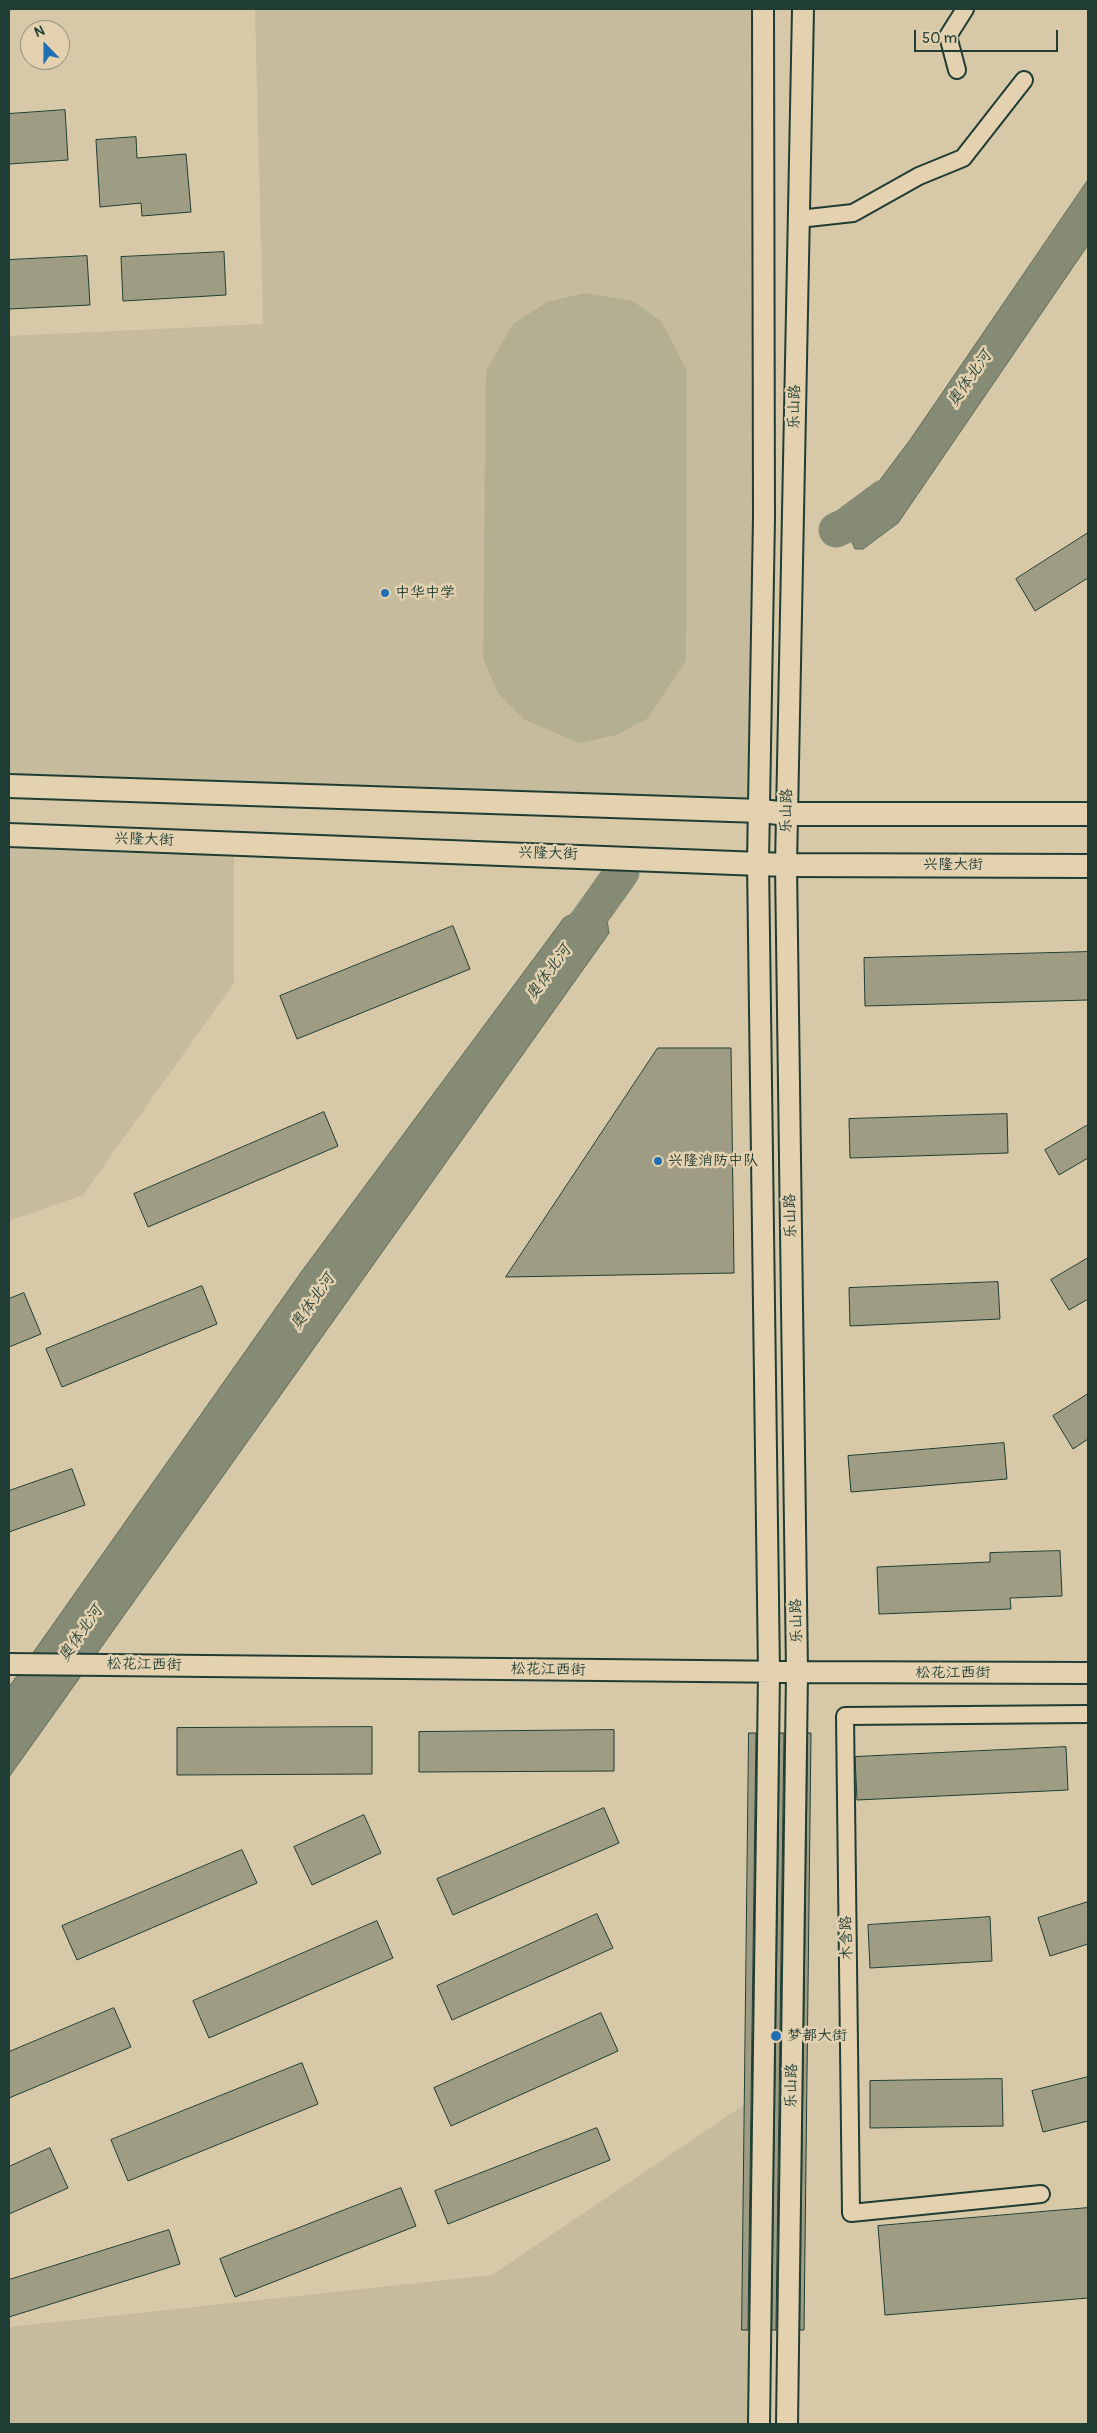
<!DOCTYPE html>
<meta charset="utf-8">
<style>
body{margin:0}
#map{position:relative;width:1097px;height:2433px;overflow:hidden;background:#d7c8a8;font-family:Pangolin,sans-serif}
canvas{display:block}
.frame{position:absolute;inset:0;border:10px solid #1f3d34;pointer-events:none}
.north{position:absolute;left:20px;top:20px;width:50px;height:50px;box-sizing:border-box;background:#e3d1af;border:1px solid #95967e;border-radius:50%;rotate:338deg;font-size:14px;font-weight:700;line-height:20px;text-align:center;color:#1f3d34}
.north::after{content:'';display:block;margin:auto;width:18px;height:22px;background:#1f6fb2;clip-path:polygon(50% 0,100% 100%,50% 72%,0 100%)}
.scale{position:absolute;left:914px;top:30px;width:144px;height:22px;box-sizing:border-box;border:2px solid #1f3d34;border-top:0;padding-left:6px;font-size:15px;line-height:18px;white-space:nowrap;color:#1f3d34;-webkit-text-stroke:4px #e3d1af;paint-order:stroke}
</style>
<div id="map">
<canvas width="1097" height="2433"></canvas>
<div class="frame"></div>
<div class="north">N</div>
<div class="scale">50 m</div>
</div>
<script>
const ctx = document.querySelector('canvas').getContext('2d');
ctx.lineJoin = 'round';
function paint(path, color) { ctx.fillStyle = color; ctx.fill(path, 'evenodd'); }
function strokePath(path, color, width, dash) { ctx.strokeStyle = color; ctx.lineWidth = width; ctx.lineCap = dash ? 'butt' : 'round'; ctx.setLineDash(dash || []); ctx.stroke(path); }
function write(font, color, halo, rows, align = 'center') {
  ctx.font = font + ' Pangolin,"LXGW WenKai TC",sans-serif'; ctx.lineWidth = 5; ctx.setLineDash([]); ctx.textBaseline = 'middle'; ctx.strokeStyle = halo; ctx.fillStyle = color; for (const [text, x, y, turn = 0] of rows) {
    ctx.save(); ctx.translate(x, y); ctx.rotate((+turn || 0) * Math.PI / 180); ctx.textAlign = isNaN(turn) ? turn : align; if (halo) ctx.strokeText(text, 0, 0); ctx.fillText(text, 0, 0); ctx.restore();
  }
}
paint(new Path2D(`
 M255 9H763L760 817 9 787V336L263 324Z
 M9 835 234 844V983L83 1195 9 1221Z
 M763 2092 759 2424H9V2327L492 2275Z`), '#c6bb9d');
paint(new Path2D(`
 M585 293 633 301 662 322 687 371 686 660 647 719 616 735 580 743 525 720 498 693 483 658 486 371 513 324 547 302Z`), '#b5af92');
const water = new Path2D(`
 M1088 180V245L898 523 863 549H855L845 526 854 504 874 488 910 440Z
 M604 899 609 933 9 1777V1687L302 1271 564 918Z`);
paint(water, '#868b75');
strokePath(water, '#5d6c5b', 1);
strokePath(new Path2D(`
 M836 530 845 526 884 497
 M575 938 622 872`), '#868b75', 35);
const building = new Path2D(`
 M65 110 68 160 9 164V114Z
 M136 137 137 158 186 154 191 212 142 216 141 203 100 207 96 140Z
 M224 252 226 295 123 301 121 257Z
 M87 256 90 305 9 309V260Z
 M1088 533V578L1035 611 1016 579Z
 M453 926 470 969 297 1039 280 996Z
 M1088 952V1000L865 1006 864 958Z
 M658 1048H731L734 1273 506 1277Z
 M324 1112 338 1146 148 1227 134 1194Z
 M1007 1114 1008 1153 850 1158 849 1119Z
 M1088 1125V1158L1059 1175 1045 1150Z
 M1088 1258V1299L1069 1310 1051 1280Z
 M998 1282 1000 1319 850 1326 849 1288Z
 M202 1286 217 1324 62 1387 46 1349Z
 M24 1293 41 1334 9 1347V1299Z
 M1088 1394V1439L1073 1449 1053 1416Z
 M1004 1443 1007 1479 851 1492 848 1456Z
 M72 1469 85 1505 9 1532V1491Z
 M1060 1551 1062 1596 1010 1598 1011 1609 879 1614 877 1567 990 1562V1553Z
 M372 1727V1774L177 1775V1728Z
 M614 1730V1771L419 1772V1732Z
 M749 1733H756L748 2330H742Z
 M780 1733H784L776 2330H772Z
 M808 1733H811L804 2330H800Z
 M1066 1747 1068 1790 857 1800 855 1757Z
 M604 1808 619 1843 453 1915 437 1879Z
 M364 1815 381 1853 312 1885 294 1847Z
 M242 1850 257 1883 77 1960 62 1926Z
 M1088 1902V1944L1050 1956 1038 1918Z
 M597 1914 613 1948 452 2020 437 1986Z
 M990 1917 992 1961 870 1968 868 1925Z
 M377 1921 393 1958 209 2038 193 2001Z
 M114 2008 131 2047 9 2098V2052Z
 M601 2013 618 2051 451 2126 434 2088Z
 M302 2063 318 2104 128 2181 111 2140Z
 M1088 2077V2121L1043 2132 1032 2091Z
 M1002 2079 1003 2126 870 2128V2081Z
 M597 2128 610 2160 448 2224 435 2191Z
 M50 2148 68 2188 9 2214V2167Z
 M401 2188 416 2226 235 2297 220 2259Z
 M1088 2208V2298L885 2315 878 2226Z
 M169 2230 180 2264 9 2317V2280Z`);
paint(building, '#9e9d83');
strokePath(building, '#1f3d34', 1);
const minor = new Path2D(`
 M957 70 948 36 965 9
 M799 219 853 213 919 176 963 158 1024 80
 M1041 2194 851 2213 845 1716 1088 1714`);
const tertiary = new Path2D(`
 M9 1664 797 1672 1088 1673
 M759 2424 769 1672 758 862 764 518 763 9
 M787 2424 797 1672 786 865 803 9`);
const secondary = new Path2D(`
 M9 786 761 811 788 814H1088
 M9 835 786 865 1088 866`);
strokePath(minor, '#1f3d34', 20);
strokePath(tertiary, '#1f3d34', 24);
strokePath(secondary, '#1f3d34', 26);
strokePath(minor, '#e3d1af', 16);
strokePath(tertiary, '#e3d1af', 20);
strokePath(secondary, '#e3d1af', 22);
for (const [x, y, r, color] of [
 [385,593,5,"#1f6fb2"],
 [658,1161,5,"#1f6fb2"],
 [776,2036,6,"#1f6fb2"]
]) { const dot = new Path2D(); dot.arc(x, y, r, 0, 2 * Math.PI); ctx.fillStyle = color; ctx.fill(dot); strokePath(dot, '#e3d1af', 2); }
write('15px', '#1f3d34', '#e3d1af', [
 ["乐山路",795,407,-89],
 ["乐山路",787,811,-89],
 ["兴隆大街",144,840,2],
 ["兴隆大街",548,854,2],
 ["兴隆大街",953,865],
 ["乐山路",791,1216,-91],
 ["乐山路",797,1621,-91],
 ["松花江西街",144,1665,1],
 ["松花江西街",548,1670,1],
 ["松花江西街",953,1673],
 ["木含路",847,1938,-91],
 ["乐山路",792,2086,-89]
]);
write('15px', '#1f3d34', '#e3d1af', [
 ["中华中学",395,593],
 ["兴隆消防中队",668,1161],
 ["梦都大街",787,2036]
], 'left');
write('italic 16px', '#2e493e', '#e3d1af', [
 ["奥体北河",970,379,-55],
 ["奥体北河",549,973,-54],
 ["奥体北河",313,1302,-55],
 ["奥体北河",81,1634,-55]
]);
</script>
